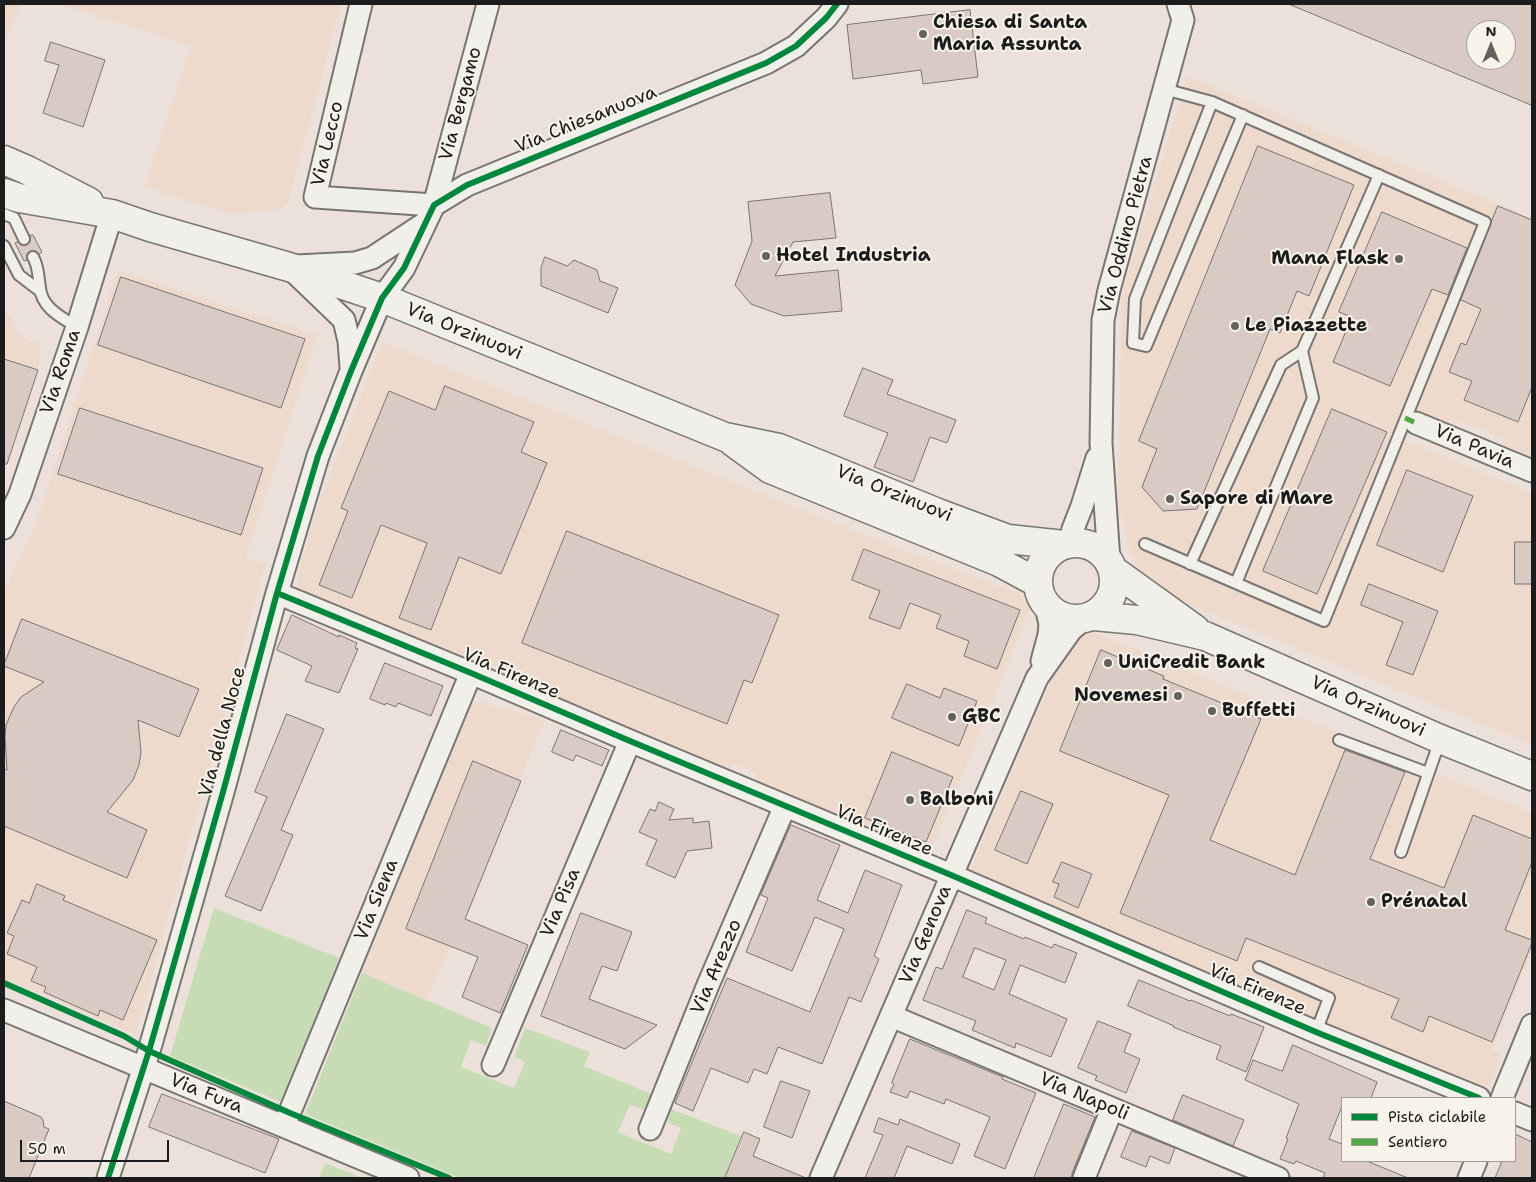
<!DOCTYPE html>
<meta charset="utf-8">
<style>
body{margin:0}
#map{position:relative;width:1536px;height:1182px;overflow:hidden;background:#ebe1da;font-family:"Shantell Sans",sans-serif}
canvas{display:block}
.frame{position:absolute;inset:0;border:5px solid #1c1c1c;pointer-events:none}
.legend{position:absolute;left:1341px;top:1097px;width:175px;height:65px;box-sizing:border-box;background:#f7f3e8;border:1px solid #9f9d96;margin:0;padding:6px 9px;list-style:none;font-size:15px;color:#1c1c1c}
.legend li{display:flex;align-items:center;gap:10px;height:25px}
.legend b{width:25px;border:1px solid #9f9d96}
.north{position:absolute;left:1466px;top:20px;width:50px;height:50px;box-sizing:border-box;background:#f7f3e8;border:1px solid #9f9d96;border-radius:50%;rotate:0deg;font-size:14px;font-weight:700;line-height:20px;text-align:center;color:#1c1c1c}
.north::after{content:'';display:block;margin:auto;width:18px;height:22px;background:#64615e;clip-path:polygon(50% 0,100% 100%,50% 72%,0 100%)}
.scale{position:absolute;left:20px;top:1140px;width:149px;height:22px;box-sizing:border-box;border:2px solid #1c1c1c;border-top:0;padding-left:6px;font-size:15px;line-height:18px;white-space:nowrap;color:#1c1c1c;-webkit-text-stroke:4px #f7f3e8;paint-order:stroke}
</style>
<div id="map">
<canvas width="1536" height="1182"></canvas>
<div class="frame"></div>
<ul class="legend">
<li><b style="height:6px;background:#00873e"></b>Pista ciclabile</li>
<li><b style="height:6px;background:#52a943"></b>Sentiero</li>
</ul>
<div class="north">N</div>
<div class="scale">50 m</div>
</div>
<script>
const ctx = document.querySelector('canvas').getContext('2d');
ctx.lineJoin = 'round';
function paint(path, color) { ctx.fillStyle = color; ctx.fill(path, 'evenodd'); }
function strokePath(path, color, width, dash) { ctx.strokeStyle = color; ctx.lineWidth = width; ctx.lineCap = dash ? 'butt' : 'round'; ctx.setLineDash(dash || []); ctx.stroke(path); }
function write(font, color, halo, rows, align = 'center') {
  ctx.font = font + ' "Shantell Sans",sans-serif'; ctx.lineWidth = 4; ctx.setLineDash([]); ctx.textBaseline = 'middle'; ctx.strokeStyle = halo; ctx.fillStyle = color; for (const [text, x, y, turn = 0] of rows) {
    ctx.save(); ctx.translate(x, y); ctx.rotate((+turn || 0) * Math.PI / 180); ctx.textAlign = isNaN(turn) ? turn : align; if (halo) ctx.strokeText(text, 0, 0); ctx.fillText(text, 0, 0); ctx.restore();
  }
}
paint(new Path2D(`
 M4 4H21L4 41Z
 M59 4H341L288 203 280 209 232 215 145 187 191 46Z
 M1187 76 1532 218V462L1504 451 1503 439 1461 421 1448 429 1412 414 1402 439 1532 493V745L1181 601 1150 583 1131 555 1118 502 1122 295Z
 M118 270 317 335 246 557 265 565 136 1035 4 978V591L38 518Z
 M4 313 11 316 15 327 27 340 41 345 38 370 13 447 4 466Z
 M382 342 855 531 1033 599 1003 676 930 854 753 783 756 773 734 764 727 772 488 671 489 659 468 651 463 661 297 591 299 570 318 506Z
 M1080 626 1532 813V950L1492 1050 1502 1054 1490 1083 1484 1088H1475L968 876 1017 759 1074 628Z
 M481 702 545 720 427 1000 362 973 470 709 473 705Z`), '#eed9cd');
paint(new Path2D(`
 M214 908 339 958 284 1103 170 1056Z
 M362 973 492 1028 486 1046 471 1040 461 1067 514 1088 525 1062 514 1057 525 1028 590 1052 584 1066 651 1094 644 1110 630 1105 618 1132 671 1154 681 1128 668 1123V1108L741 1136 724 1178H460L305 1114Z
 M325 1163 362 1178H319Z`), '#c7dcb5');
const building = new Path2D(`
 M1289 4H1532V105ZM1476 30H1506V60H1476Z
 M970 10 978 77 923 84 921 70 853 79 847 25Z
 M51 42 105 60 83 127 43 113 59 65 45 61Z
 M1258 146 1354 185 1309 296 1297 291 1280 333 1270 329 1197 509 1163 511 1142 487 1157 449 1139 441Z
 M830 193 836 238 793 242 775 276 838 270 842 311 784 316 751 304 735 285 752 241 748 202Z
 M1498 206 1532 220V387L1518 422 1464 400 1472 381 1449 372 1461 343 1466 345 1481 309 1461 300Z
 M1382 212 1467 248 1448 295 1432 289 1390 386 1333 362 1352 317 1339 312Z
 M33 235 42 252 39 254 36 251H30L27 254V260L24 261 15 243 18 242 21 245H26L30 242V236Z
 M545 257 567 266 574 260 597 270 600 281 618 288 608 313 541 286V268Z
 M121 277 305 339 281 408 98 345Z
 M4 359 38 370 7 464H4Z
 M863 368 893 380 887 394 956 420 947 443 930 437 913 482 874 467 888 433 844 416Z
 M445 386 534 422 521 452 547 463 501 574 459 557 431 630 399 618 427 543 381 525 352 598 319 585 348 511 341 508 389 391 435 410Z
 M80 408 263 468 241 535 58 474Z
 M1332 409 1387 432 1317 594 1263 571Z
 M1407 470 1473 496 1443 572 1377 545Z
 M567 531 779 615 752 683 744 680 727 724 522 643Z
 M1515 542H1532V584H1515Z
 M864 549 1020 610 997 669 964 656 969 641 936 628 941 615 910 603 900 629 869 618 880 591 852 580Z
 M1369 584 1438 611 1413 675 1386 665 1403 622 1361 605Z
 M292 615 339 637V635L357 643 355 648 358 649 339 693 305 681 312 666 277 650Z
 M22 619 199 689 179 737 138 720 141 752 139 765 133 780 107 812 147 830 127 878 4 826V769L7 770 5 737 6 725 14 707 21 697 44 682 4 666Z
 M1101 650 1164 676 1163 679 1261 719 1210 840 1295 875 1345 750 1405 772 1370 859 1444 888 1473 815 1532 839V862L1505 930 1532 940V943L1492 1042 1429 1016 1423 1032 1391 1018 1399 999 1246 938 1237 961 1120 913 1169 795 1060 751Z
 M385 663 443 686 431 716 398 703 396 707 386 703 385 705 370 699Z
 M907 684 940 698 944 688 977 701 959 746 892 718Z
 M287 714 324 729 281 830 293 835 261 911 225 896 267 797 255 792Z
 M561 730 609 750 602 766 576 755 573 761 552 752Z
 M892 752 953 777 926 842 865 818Z
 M473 761 521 781 465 919 528 945 500 1013 462 997 478 957 406 929Z
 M1021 791 1053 804 1027 864 995 850Z
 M659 802 674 809 669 820 693 818V823L709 821 712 848 687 851 675 878 646 865 657 840 639 832 650 809 655 811Z
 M791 825 840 845 817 900 848 913 865 870 902 885 874 956 879 959 861 1002 849 997 822 1064 778 1047 767 1074 754 1069 748 1083 711 1068 693 1111 675 1103 727 978 810 1012 844 929 815 917 792 971 746 952 768 898 761 895Z
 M1062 862 1092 874 1078 908 1054 897 1059 884 1053 882Z
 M37 884 65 896 63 900 157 940 123 1020 100 1010 98 1016 44 992 46 987 31 981 37 967 7 954 14 936 7 933 22 900 29 903Z
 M967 910 987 918 985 923 1024 939 1025 937 1052 948 1054 944 1077 953 1065 983 1020 965 1009 994 1067 1019 1051 1057 1016 1043 1015 1048 972 1030 976 1021 923 1000 936 967 942 969ZM975 948 1006 960 994 990 963 977Z
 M581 913 632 932 617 971 602 966 589 999 657 1025 625 1049 541 1016Z
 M1139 980 1190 1001 1191 1000 1230 1016 1231 1014 1264 1027 1246 1072 1216 1059 1221 1046 1173 1027 1174 1026 1128 1006Z
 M1098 1021 1131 1034 1124 1052 1140 1059 1126 1093 1095 1080 1097 1076 1078 1068Z
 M910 1039 1003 1077 1002 1079 1036 1093 1005 1169 974 1156 990 1117 946 1099 944 1104 910 1091 907 1098 890 1092 894 1084 892 1083Z
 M1293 1045 1377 1082 1371 1098H1342V1106L1329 1139 1342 1144V1161H1367L1408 1178H1323L1325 1173 1296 1161 1294 1164 1280 1159 1288 1139 1286 1138 1299 1104 1245 1080 1253 1060 1282 1071Z
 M781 1081 810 1091 792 1138 764 1127Z
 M162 1094 279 1139 265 1173 149 1127Z
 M1183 1095 1244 1120 1233 1146 1173 1120Z
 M4 1101 41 1117 43 1120 44 1127 49 1129 29 1178H4Z
 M1064 1104 1095 1117 1072 1173V1178H1034Z
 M879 1118 898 1125 900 1119 960 1144 952 1164 907 1146 894 1178H865L883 1135 874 1132Z
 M1132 1131 1175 1148 1169 1164 1150 1156 1146 1167 1121 1157Z
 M744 1132 760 1139 753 1156 806 1178H725Z
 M1515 1134 1532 1142V1178H1495L1502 1161H1515Z`);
paint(building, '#d9cac4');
strokePath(building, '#797572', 1);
const service = new Path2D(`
 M1212 102 1135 299 1133 343 1146 346 1243 115
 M4 214 14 218 24 239
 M4 246 19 275 40 291
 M33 257C39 267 38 277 40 288 42 308 61 317 77 327
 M1145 544 1324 621 1485 222 1212 102 1164 89
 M1190 564 1281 365 1302 351 1379 175
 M1236 583 1313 398 1302 351
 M1339 740 1428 773
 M1401 852 1440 740
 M1259 967 1329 998 1316 1032`);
const minor = new Path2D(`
 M361 4 315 197 434 205 488 4
 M297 266 355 263 372 258 425 223
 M292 270 344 320 349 341 351 367
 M1416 423 1532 471
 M4 528 20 494 77 327 112 214
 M1070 543 1073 529 1082 506 1097 458
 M1109 561 1101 443 1103 320 1109 290 1183 20 1178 4
 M277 593 471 673 630 741 951 875 1316 1032 1479 1098
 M1042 661 1049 635 1050 625 1046 605
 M4 1010 408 1178
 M891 1016 1278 1178
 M493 1065 630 741
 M1502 1098 1532 1025
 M1515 1113 1532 1120
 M284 1126 471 673
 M650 1129 708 985 785 806
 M108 1178 149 1051 223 792 277 593 318 456 351 371 382 298 404 268 434 205 467 185 766 63 796 46 826 18 837 4
 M821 1178 1037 678 1071 630 1084 619
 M1084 1178 1112 1109
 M1469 1178 1476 1161`);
const secondary = new Path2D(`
 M4 160 27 170 89 202
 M4 193 19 198 112 214 150 227 289 267 382 298 725 437 779 448 938 513 1008 539 1064 545
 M733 442 770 469 999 562 1038 583
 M1038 581a38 38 0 1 1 76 0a38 38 0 1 1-76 0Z
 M1113 570 1195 629
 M1094 616 1137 620 1205 636 1440 739 1532 776`);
strokePath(service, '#797572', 14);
strokePath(minor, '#797572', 25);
strokePath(secondary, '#797572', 31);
strokePath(service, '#f1efea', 10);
strokePath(minor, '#f1efea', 21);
strokePath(secondary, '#f1efea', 28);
strokePath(new Path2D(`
 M1405 418 1416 423`), '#52a943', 5, [10, 5]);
strokePath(new Path2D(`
 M277 593 471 673 630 741 951 875 1316 1032 1479 1098
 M4 983 124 1036 149 1051 290 1113 449 1178
 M108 1178 149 1051 223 792 277 593 318 456 351 371 382 298 404 268 434 205 467 185 766 63 796 46 826 18 837 4`), '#00873e', 6);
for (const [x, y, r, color] of [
 [923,34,5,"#64615e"],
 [766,256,5,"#64615e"],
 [1399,259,5,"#64615e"],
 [1235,326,5,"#64615e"],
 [1170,499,5,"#64615e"],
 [1108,663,5,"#64615e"],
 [1178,696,5,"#64615e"],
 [1212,711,5,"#64615e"],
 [952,717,5,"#64615e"],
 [910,800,5,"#64615e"],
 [1371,902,5,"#64615e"]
]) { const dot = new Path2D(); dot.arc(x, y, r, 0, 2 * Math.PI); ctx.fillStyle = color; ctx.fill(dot); strokePath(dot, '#f7f3e8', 2); }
write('bold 19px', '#1c1c1c', '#f7f3e8', [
 ["Chiesa di Santa",933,23],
 ["Maria Assunta",933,45],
 ["Hotel Industria",776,256],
 ["Mana Flask",1389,259,"right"],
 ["Le Piazzette",1245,326],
 ["Sapore di Mare",1180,499],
 ["UniCredit Bank",1118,663],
 ["Novemesi",1168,696,"right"],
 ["Buffetti",1222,711],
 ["GBC",962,717],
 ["Balboni",920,800],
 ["Prénatal",1381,902]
], 'left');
write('19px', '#1c1c1c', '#f7f3e8', [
 ["Via Bergamo",461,104,-75],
 ["Via Chiesanuova",586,120,-22],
 ["Via Lecco",328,144,-77],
 ["Via Oddino Pietra",1126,235,-75],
 ["Via Orzinuovi",464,332,22],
 ["Via Roma",61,372,-71],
 ["Via Pavia",1474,447,23],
 ["Via Orzinuovi",894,494,22],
 ["Via Firenze",511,674,23],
 ["Via Orzinuovi",1368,707,24],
 ["Via della Noce",223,732,-75],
 ["Via Firenze",884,831,23],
 ["Via Siena",377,900,-68],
 ["Via Pisa",561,903,-67],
 ["Via Genova",926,935,-67],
 ["Via Arezzo",717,967,-67],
 ["Via Firenze",1257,990,23],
 ["Via Fura",206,1094,22],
 ["Via Napoli",1084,1097,23]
]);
</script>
